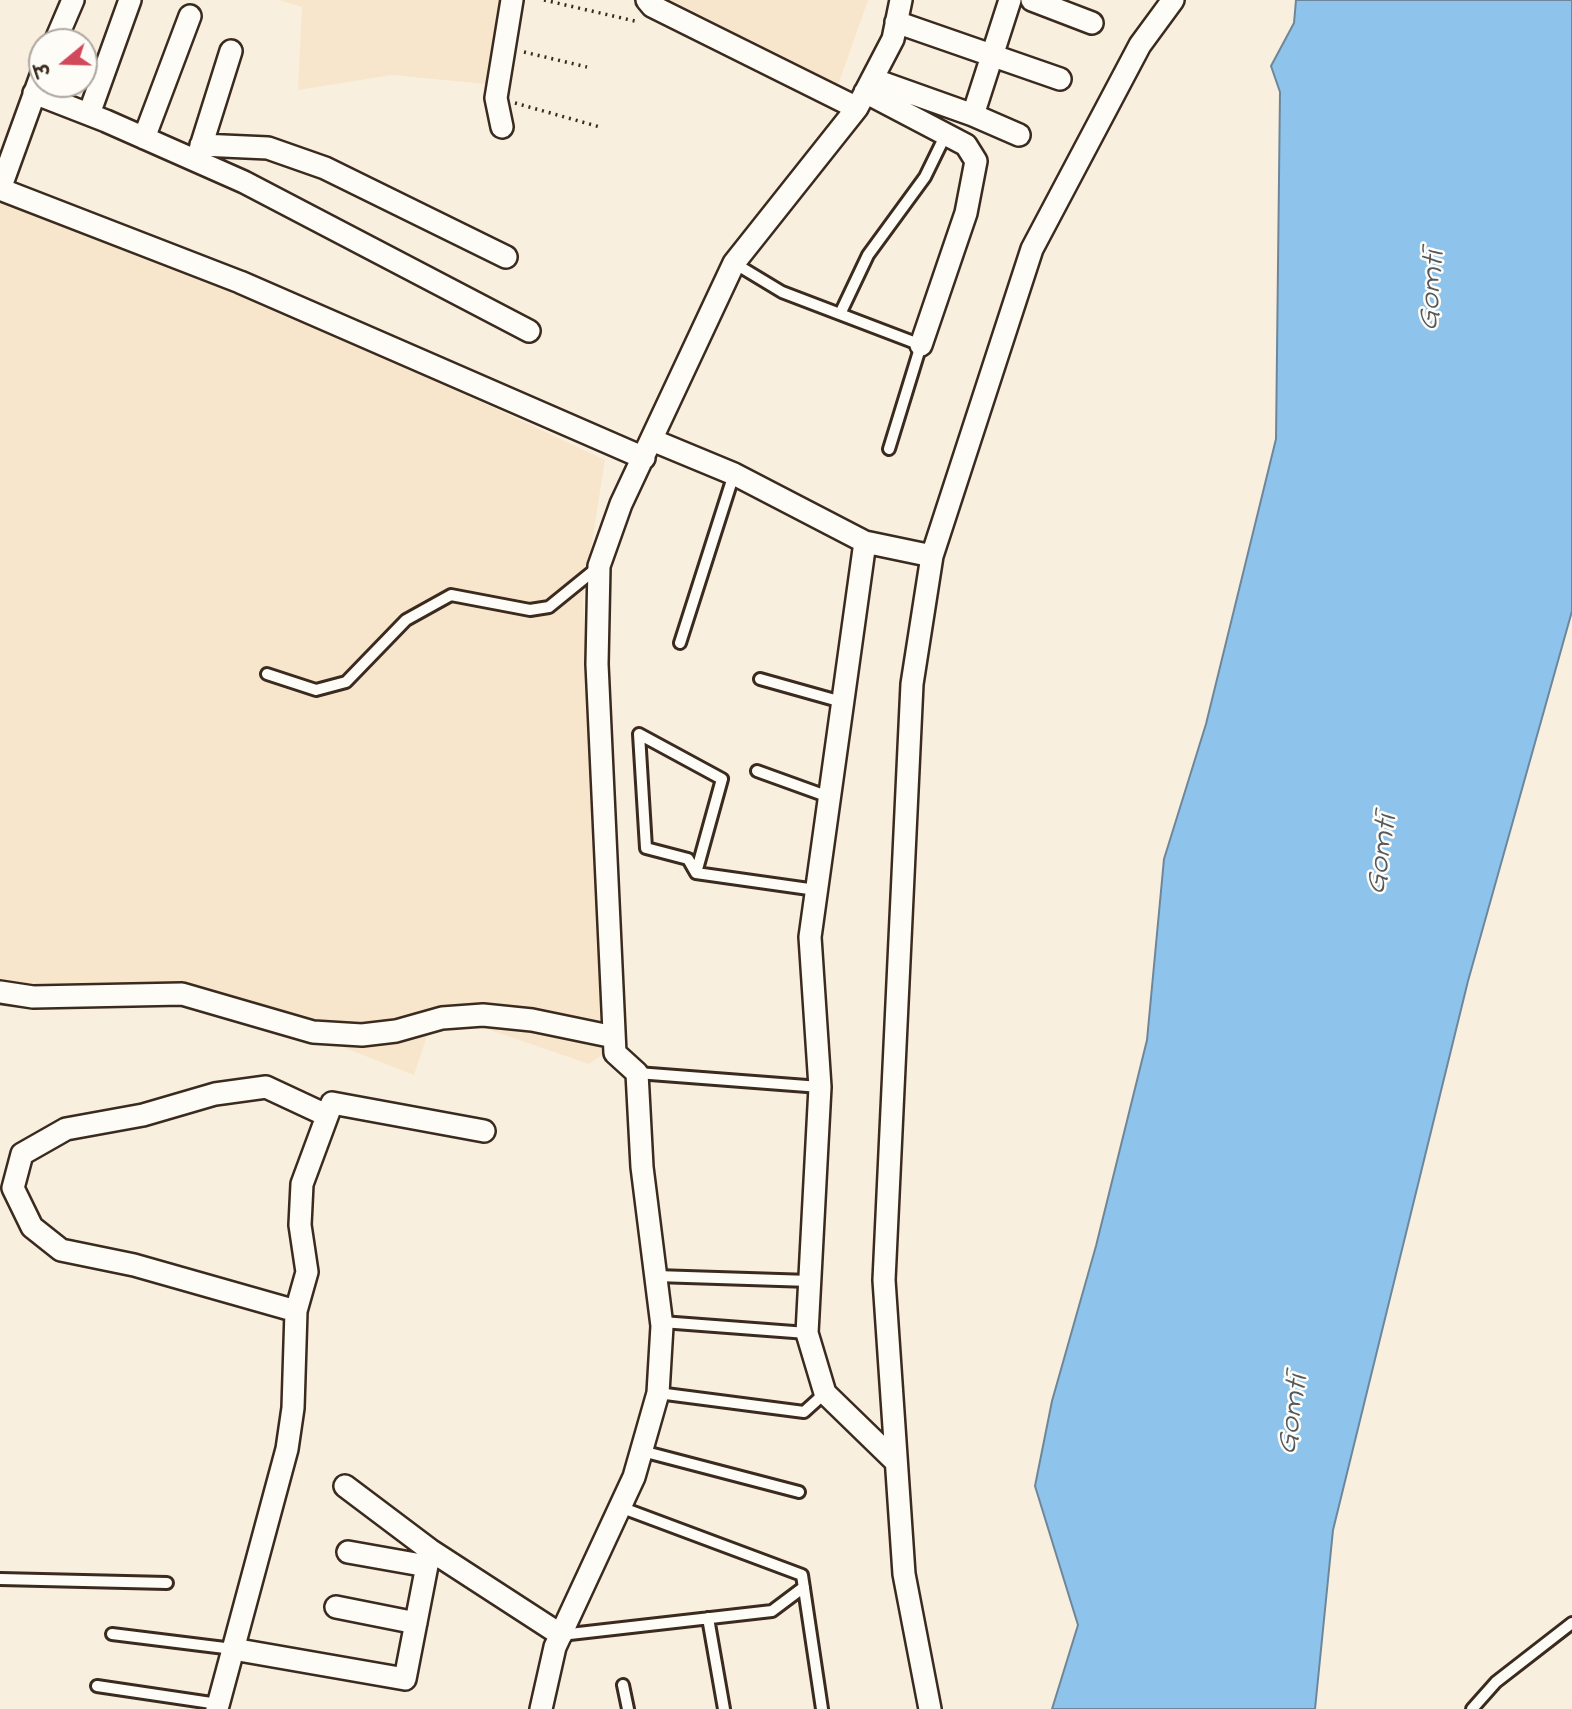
<!DOCTYPE html>
<meta charset="utf-8">
<style>
body{margin:0}
#map{position:relative;width:1572px;height:1709px;overflow:hidden;background:#f9efde;font-family:"Indie Flower","Playpen Sans Deva",sans-serif}
canvas{display:block}
.north{position:absolute;left:28px;top:28px;width:70px;height:70px;box-sizing:border-box;background:#fdfcf7;border:2px solid #afa8a0;border-radius:50%;rotate:251deg;font-size:19px;font-weight:700;line-height:28px;text-align:center;color:#3b2a1e}
.north::after{content:'';display:block;margin:auto;width:24px;height:32px;background:#d1495b;clip-path:polygon(50% 0,100% 100%,50% 72%,0 100%)}
</style>
<div id="map">
<canvas width="1572" height="1709"></canvas>
<div class="north">उ</div>
</div>
<script>
const ctx = document.querySelector('canvas').getContext('2d');
ctx.lineJoin = 'round';
function paint(path, color) { ctx.fillStyle = color; ctx.fill(path, 'evenodd'); }
function strokePath(path, color, width, dash) { ctx.strokeStyle = color; ctx.lineWidth = width; ctx.lineCap = dash ? 'butt' : 'round'; ctx.setLineDash(dash || []); ctx.stroke(path); }
function write(font, color, halo, rows, align = 'center') {
  ctx.font = font + ' "Indie Flower",sans-serif'; ctx.lineWidth = 5; ctx.setLineDash([]); ctx.textBaseline = 'middle'; ctx.strokeStyle = halo; ctx.fillStyle = color; for (const [text, x, y, turn = 0] of rows) {
    ctx.save(); ctx.translate(x, y); ctx.rotate((+turn || 0) * Math.PI / 180); ctx.textAlign = isNaN(turn) ? turn : align; if (halo) ctx.strokeText(text, 0, 0); ctx.fillText(text, 0, 0); ctx.restore();
  }
}
paint(new Path2D(`
 M279 0H504L486 84 392 75 298 90 302 7Z
 M657 0H868L837 88Z
 M0 202 339 335 605 460 583 599 606 1052 589 1064 449 1016 434 1015 414 1075 281 1023 179 1001 0 998Z`), '#f7e6cc');
const water = new Path2D(`
 M1296 0H1572V611L1468 981 1333 1530 1315 1709H1052L1078 1625 1035 1486 1052 1401 1096 1246 1147 1040 1164 859 1206 724 1276 439 1280 92 1271 66 1294 23Z`);
paint(water, '#8ec4ec');
strokePath(water, '#6d869a', 2);
const service = new Path2D(`
 M734 263 782 292 921 345 889 449
 M840 314 868 255 925 177 946 134
 M680 643 734 474
 M267 674 316 690 346 682 406 620 451 595 530 610 549 607 597 568
 M760 679 842 702
 M639 734 646 848 688 859 696 873 816 890
 M639 734 722 779 696 873
 M757 771 829 797
 M637 1073 820 1087
 M656 1276 810 1281
 M662 1322 807 1333
 M658 1393 804 1412 825 1393
 M642 1451 799 1492
 M620 1507 802 1575 822 1709
 M0 1579 167 1583
 M708 1618 724 1709
 M112 1634 233 1649
 M561 1635 772 1611 804 1587
 M623 1685 628 1709
 M97 1686 218 1704
 M1472 1709 1496 1682 1572 1623`);
const minor = new Path2D(`
 M647 0 652 6 857 108
 M1032 0 1092 23
 M896 22 1060 79
 M55 42 73 0
 M42 73 0 189 240 282 644 458
 M872 79 973 115 1019 135
 M865 92 966 145 976 161 966 213 921 345
 M34 93 106 121 244 182 529 331
 M89 114 130 0
 M973 115 1010 0
 M502 127 496 98 512 0
 M144 138 190 16
 M201 145 268 148 325 168 506 257
 M198 156 231 51
 M652 440 734 474 865 542 810 937 820 1087 807 1333 825 1393 896 1462
 M865 542 932 556 912 684 884 1280 904 1574 930 1709
 M932 556 1032 249 1140 45 1173 0
 M0 992 33 997 182 994 313 1032 362 1035 396 1031 442 1018 483 1015 532 1020 614 1037
 M296 1311 134 1265 61 1250 32 1227 13 1188 22 1154 66 1129 143 1115 215 1094 266 1087 326 1115
 M345 1486 430 1550 561 1635
 M348 1552 427 1566
 M336 1607 416 1623
 M233 1649 405 1679 430 1550
 M217 1709 287 1449 293 1408 296 1311 307 1272 300 1225 302 1184 332 1103 484 1131
 M541 1709 555 1647 634 1477 658 1393 662 1326 642 1167 637 1073 615 1053 597 664 599 566 621 504 734 263 857 108 893 39 901 0`);
strokePath(service, '#3b2a1e', 16);
strokePath(minor, '#3b2a1e', 26);
strokePath(new Path2D(`
 M544 0 639 22
 M524 52 587 67
 M515 103 600 127`), '#3b2a1e', 3.5, [2, 5]);
strokePath(service, '#fdfcf7', 10);
strokePath(minor, '#fdfcf7', 21);
write('italic 33px', '#54585c', '#fdfcf7', [
 ["Gomtī",1434,291,-85],
 ["Gomtī",1384,855,-81],
 ["Gomtī",1295,1415,-81]
]);
</script>
